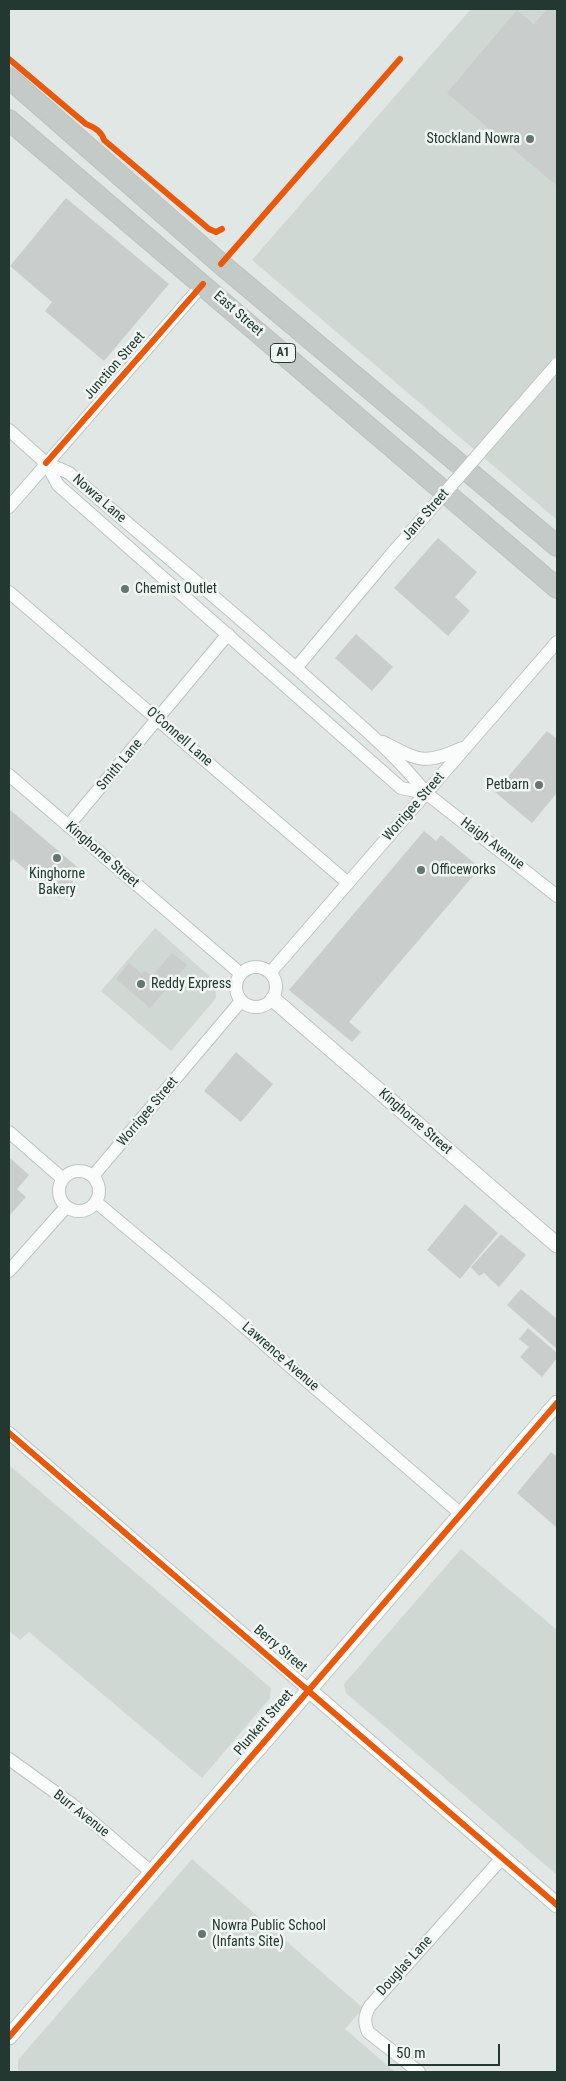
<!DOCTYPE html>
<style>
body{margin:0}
#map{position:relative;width:566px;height:2081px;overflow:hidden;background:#e1e7e4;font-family:"Roboto Condensed",sans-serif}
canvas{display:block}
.frame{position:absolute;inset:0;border:10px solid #223830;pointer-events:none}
.scale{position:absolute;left:388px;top:2044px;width:112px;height:22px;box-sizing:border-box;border:2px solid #223830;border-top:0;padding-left:6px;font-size:15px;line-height:18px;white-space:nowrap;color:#223830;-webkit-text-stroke:4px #f0f6f2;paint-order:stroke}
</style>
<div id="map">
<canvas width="566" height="2081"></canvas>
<div class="frame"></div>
<div class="scale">50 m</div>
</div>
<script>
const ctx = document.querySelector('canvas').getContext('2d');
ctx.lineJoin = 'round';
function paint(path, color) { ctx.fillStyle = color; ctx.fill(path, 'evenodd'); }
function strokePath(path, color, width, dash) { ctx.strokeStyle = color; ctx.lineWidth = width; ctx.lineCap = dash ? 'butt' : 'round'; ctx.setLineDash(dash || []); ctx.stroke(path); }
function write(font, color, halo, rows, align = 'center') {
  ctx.font = font + ' "Roboto Condensed",sans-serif'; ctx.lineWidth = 5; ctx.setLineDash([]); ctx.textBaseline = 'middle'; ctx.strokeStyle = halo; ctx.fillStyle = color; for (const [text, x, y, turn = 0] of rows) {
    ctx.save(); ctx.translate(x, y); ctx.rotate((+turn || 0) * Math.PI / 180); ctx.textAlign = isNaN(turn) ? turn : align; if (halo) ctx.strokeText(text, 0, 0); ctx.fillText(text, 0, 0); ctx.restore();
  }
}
paint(new Path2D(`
 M471 9H557V520L252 260Z
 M155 928 215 981 216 998 171 1051 101 991Z
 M9 1465 271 1688 270 1698 202 1778 29 1632 20 1640 9 1631Z
 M461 1549 557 1630V1875L346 1693 344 1684Z
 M192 1859 363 2008 345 2029 395 2072H20L18 2070V2060Z`), '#d0d8d4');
paint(new Path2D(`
 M547 9H557V186L447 93 517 10 534 24Z
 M66 198 169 284 104 361 45 311 52 302 10 266Z
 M438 538 477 572 455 597 470 611 448 636 394 588Z
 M356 634 393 667 372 691 335 658Z
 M547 731 557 739V793L532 823 495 792Z
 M9 809 82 871 59 898 13 859 9 864Z
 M424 831 436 841 441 835 480 868 349 1022 361 1032 352 1042 289 990Z
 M172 953 187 965 150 1008 116 979 129 963 142 974 145 971 152 976Z
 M236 1052 273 1084 241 1122 204 1091Z
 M9 1157 29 1175 17 1189 26 1197 9 1216Z
 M465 1204 498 1233 460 1279 427 1250Z
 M501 1234 526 1255 499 1287 484 1273 479 1276 471 1267Z
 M521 1289 557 1319V1349L507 1305Z
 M528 1328 557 1353V1358L542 1377 520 1357 529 1347 519 1339Z
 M551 1452 557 1457V1528L517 1493Z`), '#c9cecc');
const minor = new Path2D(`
 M9 430 46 463 69 473C151 544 234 612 314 684 353 719 394 752 426 793L557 896
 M46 463 58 485 401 788 426 793
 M9 507 203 284
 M9 592 348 883
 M296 668 389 557
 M383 742C418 760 424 766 462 748
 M9 775 241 974
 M68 826 228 634
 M236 987a20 20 0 1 1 40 0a20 20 0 1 1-40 0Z
 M270 973 557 642
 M9 1132 63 1179
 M59 1191a20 20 0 1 1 40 0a20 20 0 1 1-40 0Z
 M93 1176 241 1001
 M96 1202 220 1306 461 1514
 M9 1271 66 1207
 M9 1433 309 1690
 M9 1759 73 1805 151 1872
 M419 2072 368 2032C364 2022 364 2016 370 2006L502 1858`);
const tertiary = new Path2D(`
 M273 999 557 1245
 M309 1690 557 1905
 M9 2037 557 1403`);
const trunk = new Path2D(`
 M9 78 221 264 557 546
 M9 120 557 588`);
strokePath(minor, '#bec4c1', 14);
strokePath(tertiary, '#bec4c1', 17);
strokePath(trunk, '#bcc3c0', 22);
strokePath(minor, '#fafbfb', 12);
strokePath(tertiary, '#fafbfb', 15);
strokePath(trunk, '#c4cac8', 20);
const minorBridge = new Path2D(`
 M389 557 557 364`);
strokePath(minorBridge, '#bec4c1', 14, []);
strokePath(minorBridge, '#fafbfb', 12);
strokePath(new Path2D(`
 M9 59 86 124C94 127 102 132 104 140L209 229 216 232 222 229
 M221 264 400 59
 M46 463 203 284
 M9 1433 557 1905
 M9 2037 557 1403`), '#e8590c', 6);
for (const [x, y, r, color] of [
 [530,139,5,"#65756f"],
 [125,589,5,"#65756f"],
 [539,785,5,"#65756f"],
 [57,858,5,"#65756f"],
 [421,870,5,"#65756f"],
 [141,984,5,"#65756f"],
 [202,1934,5,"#65756f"]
]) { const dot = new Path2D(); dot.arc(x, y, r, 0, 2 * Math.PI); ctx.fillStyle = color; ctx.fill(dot); strokePath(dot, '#f0f6f2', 2); }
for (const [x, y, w] of [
 [283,353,25]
]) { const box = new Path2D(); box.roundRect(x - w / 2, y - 9.5, w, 19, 4); ctx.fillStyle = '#f0f6f2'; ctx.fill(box); strokePath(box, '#223830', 1); }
write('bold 12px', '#223830', null, [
 ["A1",283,353]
]);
write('14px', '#223830', '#f0f6f2', [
 ["Stockland Nowra",520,139,"right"],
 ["Chemist Outlet",135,589],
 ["Petbarn",529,785,"right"],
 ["Officeworks",431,870],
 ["Kinghorne",57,874,"center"],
 ["Bakery",57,890,"center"],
 ["Reddy Express",151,984],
 ["Nowra Public School",212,1926],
 ["(Infants Site)",212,1942]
], 'left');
write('14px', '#223830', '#f0f6f2', [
 ["East Street",238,314,41],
 ["Junction Street",115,366,-49],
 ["Nowra Lane",99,499,41],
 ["Jane Street",426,515,-49],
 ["O'Connell Lane",179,737,41],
 ["Smith Lane",120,765,-50],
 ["Worrigee Street",414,807,-49],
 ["Haigh Avenue",492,844,37],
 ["Kinghorne Street",102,855,41],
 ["Worrigee Street",148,1112,-50],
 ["Kinghorne Street",415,1122,41],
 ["Lawrence Avenue",280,1357,41],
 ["Berry Street",280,1649,40],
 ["Plunkett Street",264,1723,-49],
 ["Burr Avenue",81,1814,38],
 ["Douglas Lane",405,1966,-48]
]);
</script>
